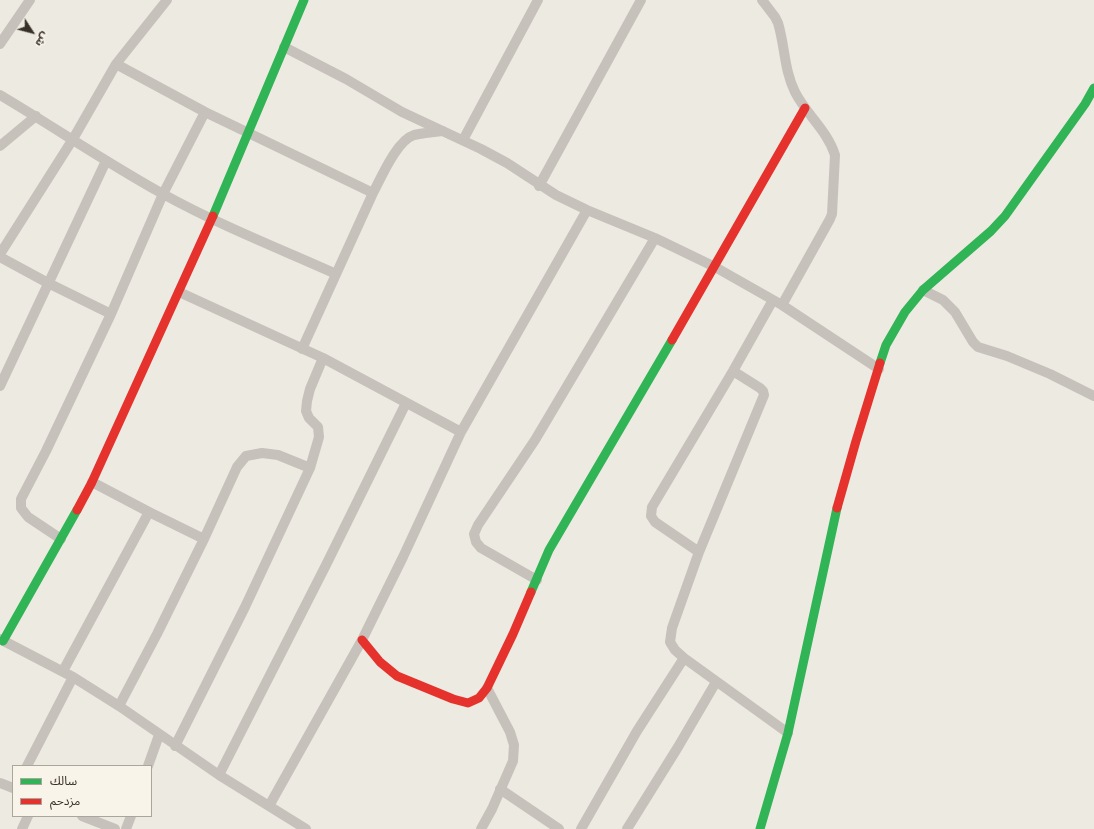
<!DOCTYPE html>
<meta charset="utf-8">
<style>
body{margin:0}
#map{position:relative;width:1094px;height:829px;overflow:hidden;background:#edeae2;font-family:"Fira Sans","Noto Sans Arabic",sans-serif}
canvas{display:block}
.legend{position:absolute;left:12px;top:765px;width:140px;height:52px;box-sizing:border-box;background:#f9f4ea;border:1px solid #aba69d;margin:0;padding:5px 7px;list-style:none;font-size:12px;color:#373029}
.legend li{display:flex;align-items:center;gap:8px;height:20px}
.legend b{width:20px;border:1px solid #aba69d}
.north{position:absolute;left:12px;top:12px;width:40px;height:40px;-webkit-text-stroke:3px #f9f4ea;paint-order:stroke;rotate:126deg;font-size:11px;font-weight:700;line-height:16px;text-align:center;color:#373029}
.north::after{content:'';display:block;margin:auto;width:14px;height:18px;background:#373029;clip-path:polygon(50% 0,100% 100%,50% 72%,0 100%)}
</style>
<div id="map">
<canvas width="1094" height="829"></canvas>
<ul class="legend">
<li><b style="height:5px;background:#30b455"></b>سالك</li>
<li><b style="height:5px;background:#e5322d"></b>مزدحم</li>
</ul>
<div class="north">ش</div>
</div>
<script>
const ctx = document.querySelector('canvas').getContext('2d');
ctx.lineJoin = 'round';
function strokePath(path, color, width, dash) { ctx.strokeStyle = color; ctx.lineWidth = width; ctx.lineCap = dash ? 'butt' : 'round'; ctx.setLineDash(dash || []); ctx.stroke(path); }
strokePath(new Path2D(`
 M762 0 775 17 778 23C785 46 784 70 795 92 806 114 827 130 835 155L832 214 830 219 782 305
 M0 44 30 0
 M284 47 346 79 402 112 481 149 507 163 556 195 587 210 655 238 715 267 782 305 879 369
 M116 64 205 112 373 193 302 349
 M0 95C54 127 107 163 163 194 219 225 278 248 336 274
 M463 140 538 0
 M0 146 36 116
 M539 186 641 0
 M373 193C381 178 397 140 414 135 423 133 433 132 443 131
 M0 254 73 139 116 64 167 0
 M0 257 48 283 111 314
 M923 290 943 300 955 312 973 342 978 347 1007 356 1050 374 1094 396
 M179 292 323 358 461 432
 M733 371 760 388 763 391 764 395 699 552 672 628 670 642 675 650 684 658 788 733
 M0 386 106 161
 M92 482 149 512 204 539
 M61 539 28 517 21 508V499L46 451 111 314 163 194 205 112
 M699 552 655 522 651 516 652 507 733 371 773 300
 M537 580 481 548 476 542 474 534 478 525 535 440 655 238
 M0 639 73 677 119 706 219 775 306 829
 M63 671 149 512
 M119 706 157 634 204 539 237 467 246 456 262 453 278 455 310 468
 M175 746 245 607 310 468 319 437 318 427 309 418 306 411 307 401 310 389 323 358
 M27 766 73 677
 M148 766 159 735
 M219 775 326 565 406 403
 M0 783 13 788
 M500 789 559 829
 M269 806 362 640 403 557 461 432 587 210
 M82 816 115 829
 M22 829 28 816
 M126 829 131 816
 M481 829 492 809 513 761 514 745 510 732 487 688
 M581 829 637 731 684 658
 M627 829 678 747 716 682`), '#c6c2bb', 10);
strokePath(new Path2D(`
 M213 216 304 0
 M880 363 886 345 905 312 923 290 991 231 1005 216 1085 104 1094 88
 M531 592 549 550 672 340
 M3 641 77 510
 M760 829 788 733 837 508`), '#30b455', 9);
strokePath(new Path2D(`
 M672 340 805 108
 M837 508 856 441 880 363
 M77 510 92 482 213 216
 M362 640 380 662 397 676 453 699 468 703 479 698 487 688 513 634 531 592`), '#e5322d', 9);
</script>
